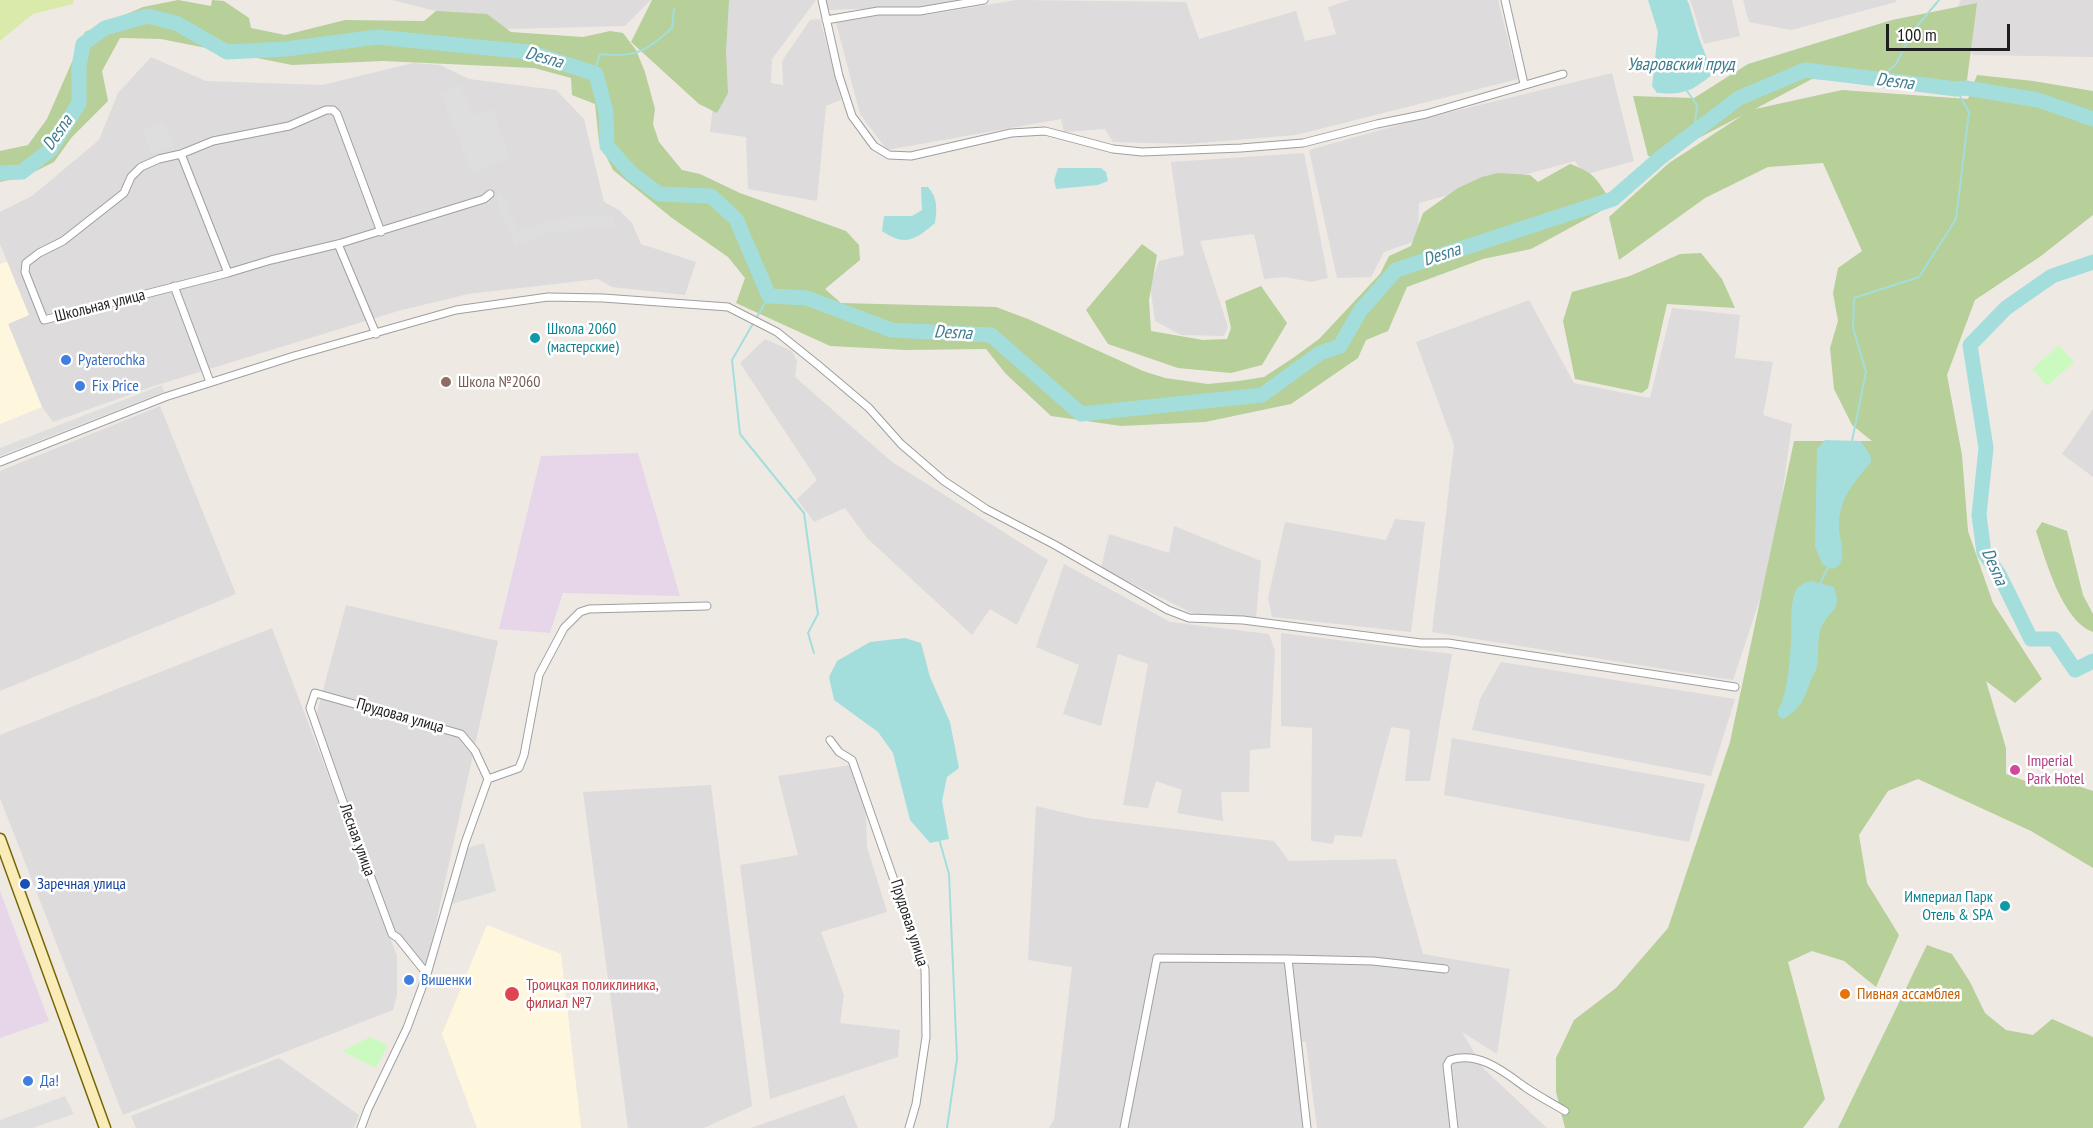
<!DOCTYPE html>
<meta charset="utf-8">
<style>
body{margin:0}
#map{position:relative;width:2093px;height:1128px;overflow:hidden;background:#efe9e4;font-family:"PT Sans Narrow",sans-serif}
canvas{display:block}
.scale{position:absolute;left:1886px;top:24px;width:124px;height:27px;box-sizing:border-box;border:3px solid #1e1e1e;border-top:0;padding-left:8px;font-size:18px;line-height:21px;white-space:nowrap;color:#1e1e1e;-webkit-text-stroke:4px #fff;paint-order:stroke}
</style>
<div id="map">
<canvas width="2093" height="1128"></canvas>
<div class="scale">100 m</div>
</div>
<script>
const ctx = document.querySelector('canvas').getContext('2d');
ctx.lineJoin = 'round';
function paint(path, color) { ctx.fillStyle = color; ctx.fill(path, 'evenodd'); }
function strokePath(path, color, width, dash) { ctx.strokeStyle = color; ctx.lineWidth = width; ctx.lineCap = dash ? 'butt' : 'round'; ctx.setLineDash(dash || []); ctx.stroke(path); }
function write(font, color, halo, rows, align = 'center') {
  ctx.font = font + ' "PT Sans Narrow",sans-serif'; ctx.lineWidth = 5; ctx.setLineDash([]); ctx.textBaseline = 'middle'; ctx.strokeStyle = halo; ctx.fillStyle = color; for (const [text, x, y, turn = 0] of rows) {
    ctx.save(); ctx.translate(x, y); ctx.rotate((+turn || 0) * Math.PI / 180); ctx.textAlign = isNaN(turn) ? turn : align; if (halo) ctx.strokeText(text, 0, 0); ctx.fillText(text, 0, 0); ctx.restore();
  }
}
paint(new Path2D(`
 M392 0H651L625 26 507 29Z
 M725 0H816L772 59 771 83 783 85 782 61 810 20 820 19 841 100 826 106 817 201 748 189 746 137 710 132Z
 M826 0H968L920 7 828 10Z
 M1016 0 1186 2 1199 39 1296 11 1305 41 1336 34 1328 7 1349 0H1498L1518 79 1296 135 1188 144 1113 142 1105 129 1064 132 1061 119 887 150 860 114 836 23 881 15H927Z
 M1690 0H1732L1740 36 1704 44Z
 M1743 0H1896V2L1791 30 1749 22Z
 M1961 0H2093V57L1973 55 1952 22Z
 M151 57 206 81 322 85 413 63 440 65 469 79 556 90 584 119 604 202 619 210 632 223 641 244 696 262 685 295 612 287 598 279 468 294 398 311 154 386 53 422 42 407 8 324 29 315 0 244V212L32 196 99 140 118 93Z
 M1612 73 1634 161 1584 175 1575 161 1419 203 1418 240 1384 252 1371 277 1337 278 1309 150 1409 122Z
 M1304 153 1328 278 1311 282 1285 277 1264 279 1254 234 1200 241 1228 327 1224 336 1181 335 1155 321 1150 285 1159 261 1184 255 1171 162Z
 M1529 300 1574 383 1650 398 1672 308 1740 315 1735 358 1773 362 1763 415 1792 424 1773 560 1733 680 1432 632 1454 445 1416 342Z
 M765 339 792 351 797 361 795 377 892 462 1048 560 1017 625 990 609 972 635 867 538 845 508 814 522 797 499 817 480 740 363Z
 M160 406 236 594 0 691V471Z
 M2093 409V477L2062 454Z
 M1395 519 1425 522 1411 632 1272 617 1268 598 1285 522 1386 540Z
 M1174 526 1261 561 1256 618 1194 614 1101 568 1109 534 1169 553Z
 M1064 564 1170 622 1269 634 1275 651 1270 748 1250 750 1249 792H1221L1223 821 1177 813 1182 790 1156 781 1148 808 1123 805 1148 664 1118 654 1101 726 1063 714 1079 665 1036 647Z
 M346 605 498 641 426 968 394 931 316 716Z
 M272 628 397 956V994L393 1010 123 1115 0 798V735Z
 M1281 633 1452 654 1430 781H1405L1410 730 1391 727 1362 837 1335 835 1333 844 1311 841 1312 728 1281 726Z
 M1501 662 1735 699 1711 776 1472 730 1480 699Z
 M1452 738 1705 784 1689 842 1444 795Z
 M851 765 866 810 867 847 887 912 821 932 844 995 840 1023 900 1030 898 1057 770 1099 740 865 798 855 778 776Z
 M711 785 752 1106 704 1128H628L583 792Z
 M1036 806 1087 818 1274 841 1289 861 1396 859 1423 954 1510 969 1497 1054 1462 1032 1484 1069 1547 1128H1317L1306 1042 1296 1040 1306 1128H1049L1054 1120 1072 967 1028 960Z
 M279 1058 359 1115 354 1128H136L131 1116Z
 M844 1095 858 1128H751Z`), '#dddbdc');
paint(new Path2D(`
 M638 453 680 596 563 593 550 633 499 629 541 456Z
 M0 891 49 1021 0 1038Z`), '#e7d6e9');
paint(new Path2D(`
 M7 262 29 315 8 324 42 407 0 424V264Z
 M487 925 561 954 581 1128H477L442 1034Z`), '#fff6de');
paint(new Path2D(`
 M0 0H74L73 4 33 14 0 41Z`), '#daeaaa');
paint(new Path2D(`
 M178 0 211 6 212 0 224 1 249 18 251 28 285 35 345 20 424 21 436 11 487 14 511 32 583 37 610 31 623 33 636 50 645 72 655 109 653 124 659 142 682 170 700 174 740 193 846 231 859 245 860 260 825 289 841 303 996 307 1028 319 1143 371 1165 378 1208 384 1239 381 1264 377 1293 358 1319 339 1380 274 1389 256 1411 246 1423 213 1458 188 1482 177 1498 173 1530 175 1538 182 1570 164C1594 173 1594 176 1608 196L1603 210 1531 249 1483 259 1407 287 1388 331 1366 340 1358 358 1291 404 1205 422 1121 426 1051 416 1006 374 986 349 906 350 830 346 736 303 745 278 728 257 672 218 613 170 599 142 595 104 572 95 571 78 534 68 383 61 292 65 161 39 120 38 102 71 108 101 72 137 54 162 26 176 0 182V151L28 145 47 119 85 32 143 7Z
 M652 0H729L726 52 728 93 717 113 699 104 631 42Z
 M1977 3 1966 88 1812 79 1755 109 1842 90 1968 99 1977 75 2033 81 2093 91V215L2041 256 1975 300 1947 375 1962 455 1968 531 1993 603 2042 679 2015 703 1986 681 2006 748V774L2031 783 2075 785 2093 791V868L2031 831 1918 779 1888 791 1859 835 1867 883 1899 935 1876 987 1844 961 1812 951 1788 962 1825 1099 1803 1128H1565L1556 1092V1058L1574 1020 1616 988 1668 928 1730 742 1794 441H1872L1852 425 1834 389 1830 348 1838 321 1833 293 1838 268 1862 251 1823 163 1768 167 1705 198 1619 260 1609 217 1669 163 1743 115 1660 158 1648 156 1633 96 1694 98 1748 64 1892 20Z
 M1142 244 1157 255 1149 300 1151 331 1203 340 1227 339 1231 328 1225 301 1261 286 1287 323 1262 365 1231 373 1178 368 1108 344 1086 310Z
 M1701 253 1722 279 1735 308 1667 304 1648 388 1642 393 1575 379 1563 321 1572 292 1630 276 1680 254Z
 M2042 522 2067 531 2083 595 2093 614V632C2062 621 2046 561 2036 531Z
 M1927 945 1952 954 1970 982 1985 1013 2006 1030 2033 1035 2052 1019 2093 1037V1128H1838Z`), '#b7cf99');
paint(new Path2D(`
 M2059 345 2074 362 2047 386 2032 369Z
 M370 1037 388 1045 376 1068 342 1051Z`), '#cbfac1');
paint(new Path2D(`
 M460 85 474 114 493 109 510 158 472 174 440 93Z
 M163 121 174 146 152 155 142 130Z
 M501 192 519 231 562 217 613 216 614 227 548 233 515 246 494 195Z
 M162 385 164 392 0 456V448Z
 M484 843 496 891 452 904 465 849Z
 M65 1096 74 1114 32 1128H0V1120Z`), '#dedede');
paint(new Path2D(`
 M1648 0H1687L1689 4 1699 38 1713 74C1691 91 1686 95 1657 93L1652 86 1658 32Z
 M1058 168H1101L1106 172 1108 181 1098 185 1056 189 1054 180Z
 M921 187H928C938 198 937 209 935 223 915 240 905 247 882 231L884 216H912L922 210Z
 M1825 440 1861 441 1871 457V462C1855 481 1838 500 1839 527 1839 541 1850 562 1833 569L1823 565 1815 547 1817 449Z
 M1811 581 1834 587C1843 612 1829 609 1821 628 1816 641 1820 657 1816 670 1814 674 1811 678 1810 683 1803 701 1801 708 1783 719L1778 716V710C1787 697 1790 659 1791 642 1792 626 1789 605 1796 590 1799 585 1806 582 1811 581Z
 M905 638 921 643 930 677 950 722 959 768 947 777 942 801 949 839 930 843 910 820 893 753 878 732 834 700 829 677 837 661 870 642Z`), '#a4dedc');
strokePath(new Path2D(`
 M594 73 600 54C635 58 647 51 672 28L674 8
 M1879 79 1896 64 1912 32 1939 0
 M1687 91 1697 105 1694 132
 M769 296 732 360 740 434 804 513 818 614 808 633 814 653
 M1852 441 1866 372 1853 328 1854 298 1919 277 1956 219 1969 112 1956 89
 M1820 584 1828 567
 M939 839 949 874 957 1059 947 1128`), '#a4dedc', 2);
strokePath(new Path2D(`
 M0 173 22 172 50 150 79 103V67L83 44 105 28 147 16 176 23 227 52 286 49 377 37 529 52 596 74 606 112 607 146 631 173 659 194 711 196 736 219 769 296 807 298 891 330 991 335 1081 414 1262 395 1320 353 1340 346 1360 311 1396 270 1613 199 1660 158 1739 98 1805 70 1956 89 1966 88 2038 100 2093 119
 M2093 262 2052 276 2006 308 1970 345 1986 448 1979 515 1984 553 1999 574 2031 639H2054L2075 670 2093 661`), '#a4dedc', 15);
const street = new Path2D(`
 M822 0 839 76 852 116 874 146 889 155 911 156 1011 133 1045 131 1113 149 1142 152 1241 148 1303 143 1377 124 1426 114 1563 74
 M1505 0 1524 84
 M826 20 878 11H920L984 0
 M181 154 159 159 141 167 131 177 124 193 63 241 39 253 26 263 25 272 44 320 228 273 271 260 338 244 484 199 490 194
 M338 244 376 334
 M228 273 181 154 213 141 289 126 326 110H333L337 114 381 232
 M174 286 210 382
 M0 462 165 397 294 356 456 310 548 297 603 298 728 307 777 332 818 365 869 408 901 444 944 481 986 509 1055 545 1168 610 1189 618 1243 620 1421 643H1448L1735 687
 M830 740 839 752 852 760 925 969 926 1037 916 1104 909 1128
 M1288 959 1373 961 1445 969
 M427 974 465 843 488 779
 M361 1128 368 1109 407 1028 427 974 398 938 392 934 343 802 310 708 315 693 461 734 475 751 488 779 519 768 524 755 539 675 564 628 580 612 589 609 707 606
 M1124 1128 1157 958 1288 959 1307 1128
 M1454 1128 1447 1065 1450 1060C1479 1051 1503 1071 1525 1087 1538 1096 1552 1103 1565 1111`);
const secondary = new Path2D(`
 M0 839 105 1128`);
strokePath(street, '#9f9f9f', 9);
strokePath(secondary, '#776504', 13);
strokePath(street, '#fff', 7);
strokePath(secondary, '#faecb8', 10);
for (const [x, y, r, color] of [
 [535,338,6,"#0f9aa8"],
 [66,360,6,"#3f7fe0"],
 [446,382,6,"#8d6e63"],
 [80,386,6,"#3f7fe0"],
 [2015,770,6,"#d1479c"],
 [25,884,6,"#1a4fb4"],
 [2005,906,6,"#0f9aa8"],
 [409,980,6,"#3f7fe0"],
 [512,994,8,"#e0444e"],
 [1845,994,6,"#e8710a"],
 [28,1081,6,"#3f7fe0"]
]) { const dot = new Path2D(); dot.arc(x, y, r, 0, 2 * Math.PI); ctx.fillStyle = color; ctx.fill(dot); strokePath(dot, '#fff', 2); }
write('16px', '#1e1e1e', '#fff', [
 ["Школьная улица",100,306,-14],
 ["Прудовая улица",400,716,16],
 ["Лесная улица",357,840,70],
 ["Прудовая улица",909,923,72]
]);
write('16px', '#0d838f', '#fff', [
 ["Школа 2060",547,329],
 ["(мастерские)",547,347],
 ["Империал Парк",1993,897,"right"],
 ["Отель & SPA",1993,915,"right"]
], 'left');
write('16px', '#366cbe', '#fff', [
 ["Pyaterochka",78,360],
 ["Fix Price",92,386],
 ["Вишенки",421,980],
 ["Да!",40,1081]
], 'left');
write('16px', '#785e54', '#fff', [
 ["Школа №2060",458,382]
], 'left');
write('16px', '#b23c85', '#fff', [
 ["Imperial",2027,761],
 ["Park Hotel",2027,779]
], 'left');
write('16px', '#164399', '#fff', [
 ["Заречная улица",37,884]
], 'left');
write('16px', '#be3a42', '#fff', [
 ["Троицкая поликлиника,",526,985],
 ["филиал №7",526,1003]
], 'left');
write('16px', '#c56008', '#fff', [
 ["Пивная ассамблея",1857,994]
], 'left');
write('italic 18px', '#3e7c8f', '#fff', [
 ["Desna",544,58,16],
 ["Уваровский пруд",1681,65],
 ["Desna",1895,82,7],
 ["Desna",58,133,-55],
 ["Desna",1442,255,-18],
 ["Desna",953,333,3],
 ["Desna",1994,567,66]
]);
</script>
